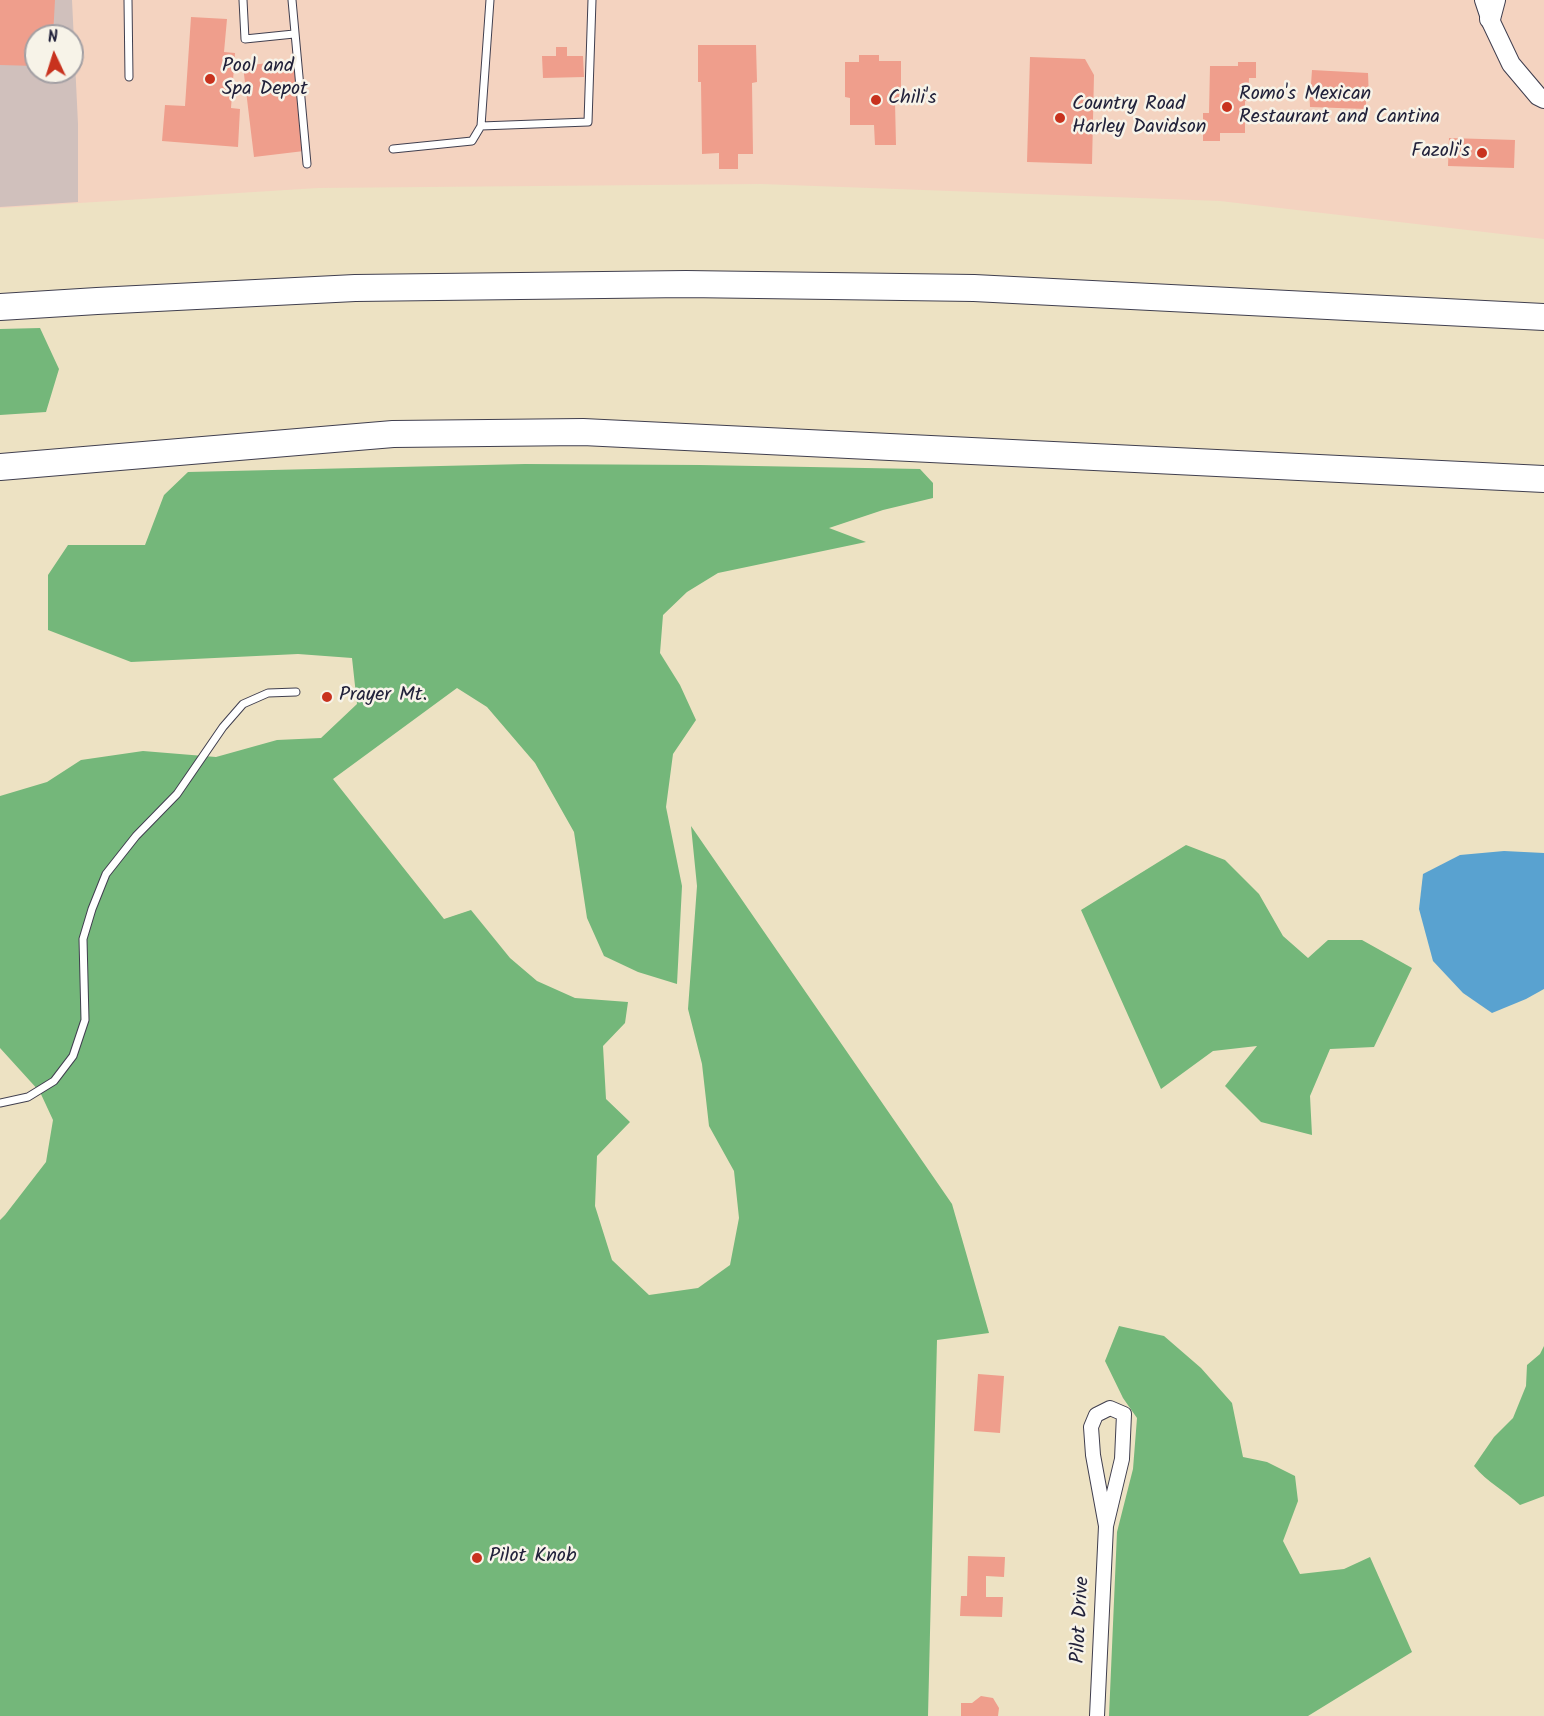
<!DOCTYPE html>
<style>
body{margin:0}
#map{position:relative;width:1544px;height:1716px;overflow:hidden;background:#ede2c3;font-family:Kalam,sans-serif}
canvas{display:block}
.north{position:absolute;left:24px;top:24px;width:60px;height:60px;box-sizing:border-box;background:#f7f3e8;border:2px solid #a29fa3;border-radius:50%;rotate:356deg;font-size:16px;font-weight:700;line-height:24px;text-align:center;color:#22223b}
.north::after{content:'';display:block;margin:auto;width:21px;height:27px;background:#c8321e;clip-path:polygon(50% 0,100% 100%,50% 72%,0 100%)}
</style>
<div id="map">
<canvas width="1544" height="1716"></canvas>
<div class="north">N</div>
</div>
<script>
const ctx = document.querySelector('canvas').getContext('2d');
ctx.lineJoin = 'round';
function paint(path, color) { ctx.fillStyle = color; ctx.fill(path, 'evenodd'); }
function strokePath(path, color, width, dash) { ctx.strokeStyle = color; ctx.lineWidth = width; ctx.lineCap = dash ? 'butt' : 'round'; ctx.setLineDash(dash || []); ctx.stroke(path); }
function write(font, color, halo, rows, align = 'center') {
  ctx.font = font + ' Kalam,sans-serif'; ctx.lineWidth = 5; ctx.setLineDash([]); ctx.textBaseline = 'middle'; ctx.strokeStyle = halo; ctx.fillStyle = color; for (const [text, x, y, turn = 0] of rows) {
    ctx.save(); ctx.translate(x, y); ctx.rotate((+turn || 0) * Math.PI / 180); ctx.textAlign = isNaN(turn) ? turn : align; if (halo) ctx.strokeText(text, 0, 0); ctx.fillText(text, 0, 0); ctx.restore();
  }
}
paint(new Path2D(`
 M0 0H1544V239L1220 201 761 184 318 188 0 208ZM36 36H72V72H36Z`), '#f4d3c0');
paint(new Path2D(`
 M0 0H72L78 124V202L0 207ZM36 36H72V72H36Z`), '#d0c0bc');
paint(new Path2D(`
 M40 328 59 369 46 412 0 415V329Z
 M525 464 700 465 920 469 933 483V498L883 510 829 528 866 542 718 573 687 592 663 615 660 653 680 685 696 720 673 754 666 807 682 886 677 984 638 972 604 956 587 918 574 832 535 763 487 707 457 688 333 779 444 919 471 910 510 958 537 981 575 998 628 1002 625 1023 603 1046 606 1099 630 1122 597 1156 595 1206 612 1260 649 1295 698 1288 730 1265 739 1218 734 1171 709 1126 702 1064 688 1009 697 886 691 826 952 1204 989 1333 937 1340 928 1716H0V1220L5 1215 46 1162 53 1120 40 1092 0 1048V796L47 782 81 760 143 751 216 757 277 740 321 738 357 704 352 658 298 654 131 662 48 630V575L68 545H145L164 495 188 472Z
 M1186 845 1225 860 1259 894 1283 936 1308 958 1328 940H1362L1412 968 1374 1047 1330 1049 1310 1096 1312 1135 1261 1122 1225 1086 1257 1046 1213 1051 1161 1089 1081 910Z
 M1119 1326 1164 1336 1201 1368 1232 1403 1243 1457 1267 1462 1295 1476 1298 1501 1283 1541 1300 1574 1344 1569 1370 1557 1412 1652 1308 1716H1109L1117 1532 1133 1469 1137 1418 1123 1398 1105 1361Z
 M1544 1346V1496L1520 1505C1505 1491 1487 1482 1474 1466L1494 1437 1513 1418 1526 1386 1527 1365 1540 1354Z`), '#74b77a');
paint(new Path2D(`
 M1504 851 1544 853V989L1526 999 1492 1013 1463 993 1433 961 1419 909 1423 874 1460 855Z`), '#59a2d0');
paint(new Path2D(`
 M0 0H55L53 36H36V66L0 65Z
 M191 17 227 19 224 52 235 53 231 108 240 109 238 147 162 141 165 105 185 106Z
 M698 45H756L757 82 752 83 753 154H738V169H719V153L702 154 701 82H698Z
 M556 47H567V56H583L584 77 543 78 542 56H556Z
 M859 55H879V61H901V101L895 102 896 145H875L874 125H850V98L845 97V62H859Z
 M1030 57 1085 59 1094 75 1092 164 1027 162Z
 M293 60 304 151 254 157 243 66Z
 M1238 62H1256V78H1249L1248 101H1245V133H1220V141H1203V113H1209L1210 66H1238Z
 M1312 70 1368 73 1369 99H1366V109L1310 107 1309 84H1311Z
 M1449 138 1515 140 1514 168 1448 166Z
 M978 1374 1004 1376 1000 1433 974 1431Z
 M968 1556 1005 1557 1004 1577 986 1576V1597H1003L1002 1617 960 1616 961 1596H967Z
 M981 1696 993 1698 999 1708 998 1716H961V1703H972Z`), '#ef9e8c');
const service = new Path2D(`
 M128 0 129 77
 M243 0 245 39 294 34
 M292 0 307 164
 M481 126 588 122 592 0
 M393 149 472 141 481 126 490 0
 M0 1103 28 1097 54 1081 73 1056 85 1020 83 939 92 909 106 874 136 836 177 794 223 727 243 704 268 693 296 692`);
const minor = new Path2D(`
 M1097 1716 1106 1526 1122 1459 1124 1414 1110 1408 1096 1415 1091 1427 1093 1455 1106 1526`);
const tertiary = new Path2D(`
 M1484 0 1492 24 1511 64 1538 96 1544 99`);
const secondary = new Path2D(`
 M1490 19 1495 0`);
const motorway = new Path2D(`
 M0 307 97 301 355 288 686 284 974 288 1544 317
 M0 467 393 434 583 432 1544 479`);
strokePath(service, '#403f4f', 9);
strokePath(minor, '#403f4f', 16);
strokePath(tertiary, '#403f4f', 20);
strokePath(secondary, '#403f4f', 22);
strokePath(motorway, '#403f4f', 28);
strokePath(service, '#fff', 7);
strokePath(minor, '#fff', 14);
strokePath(tertiary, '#fff', 18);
strokePath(secondary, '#fff', 20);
strokePath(motorway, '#fff', 26);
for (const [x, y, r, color] of [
 [210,79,6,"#c8321e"],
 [876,100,6,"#c8321e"],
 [1227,107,6,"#c8321e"],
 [1060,118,6,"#c8321e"],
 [1482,153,6,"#c8321e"],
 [327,697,6,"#c8321e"],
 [477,1558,6,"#c8321e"]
]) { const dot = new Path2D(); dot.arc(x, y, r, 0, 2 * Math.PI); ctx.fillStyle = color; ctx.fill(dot); strokePath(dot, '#f7f3e8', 2); }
write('20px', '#22223b', '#f7f3e8', [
 ["Pool and",222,68],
 ["Spa Depot",222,91],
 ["Romo's Mexican",1239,96],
 ["Restaurant and Cantina",1239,119],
 ["Chili's",888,100],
 ["Country Road",1072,106],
 ["Harley Davidson",1072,129],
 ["Fazoli's",1470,153,"right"],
 ["Prayer Mt.",339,697],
 ["Pilot Knob",489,1558]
], 'left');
write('20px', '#22223b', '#f7f3e8', [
 ["Pilot Drive",1082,1620,-87]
]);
</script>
